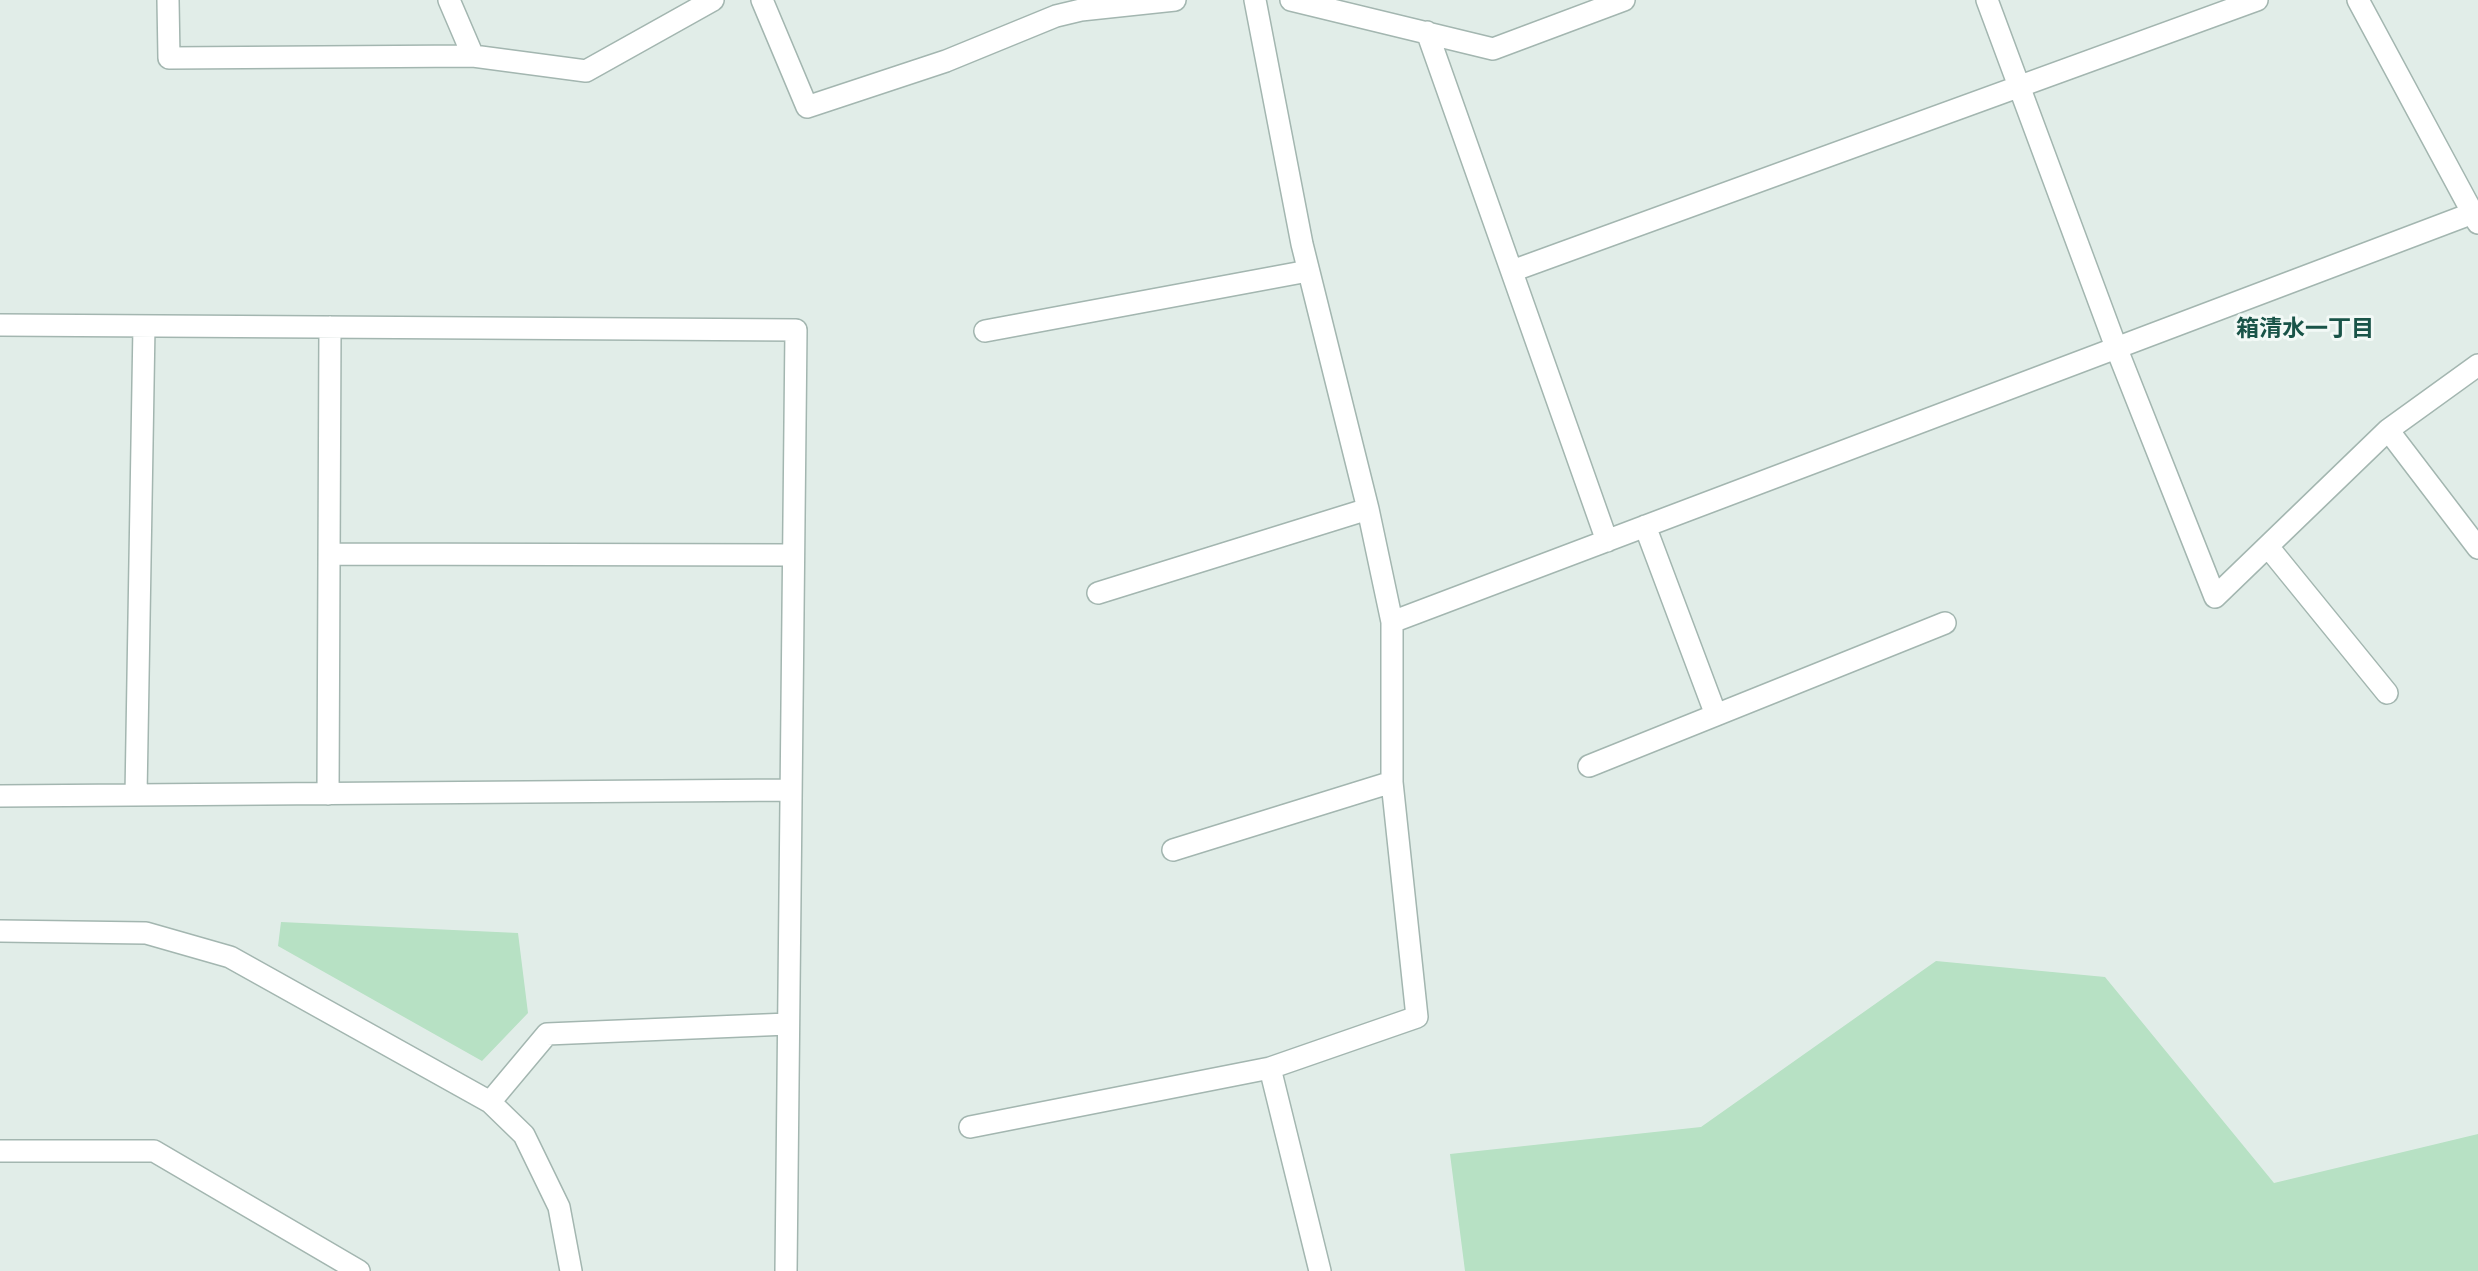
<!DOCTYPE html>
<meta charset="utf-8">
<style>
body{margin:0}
canvas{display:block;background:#e1ede8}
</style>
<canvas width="2478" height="1271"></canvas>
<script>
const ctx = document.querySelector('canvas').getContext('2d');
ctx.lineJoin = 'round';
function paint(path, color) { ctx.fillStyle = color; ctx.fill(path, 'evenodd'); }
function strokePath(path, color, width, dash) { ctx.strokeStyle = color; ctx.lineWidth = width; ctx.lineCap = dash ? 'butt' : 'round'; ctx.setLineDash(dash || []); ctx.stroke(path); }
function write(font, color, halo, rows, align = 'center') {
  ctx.font = font + ' "Alegreya Sans","Noto Sans JP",sans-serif'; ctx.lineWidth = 6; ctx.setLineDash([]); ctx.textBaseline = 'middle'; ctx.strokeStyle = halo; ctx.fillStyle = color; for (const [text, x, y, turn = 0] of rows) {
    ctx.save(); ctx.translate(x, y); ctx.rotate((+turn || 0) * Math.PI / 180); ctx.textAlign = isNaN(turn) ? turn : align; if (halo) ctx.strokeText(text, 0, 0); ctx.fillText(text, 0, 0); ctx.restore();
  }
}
paint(new Path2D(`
 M281 922 518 933 528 1013 482 1061 278 946Z
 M1936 961 2105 977 2274 1183 2478 1134V1271H1465L1450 1154 1701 1127Z`), '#b7e1c4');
const street = new Path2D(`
 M168 0 169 58 473 56 586 71 713 0
 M449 0 473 56
 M762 0 807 107 946 61 1056 16 1081 10 1175 0
 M1255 0 1302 244 1368 509 1392 622V782L1417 1017 1270 1068 1320 1271
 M1291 0 1493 49 1624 0
 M1987 0 2116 347 2215 597 2388 430 2478 548
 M2358 0 2478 223
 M1427 32 1607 541
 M1512 271 2257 0
 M0 325 796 330 786 1271
 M985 331 1308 271
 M2388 430 2478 365
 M1645 526 1716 715
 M2269 548 2387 693
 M329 554 793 555
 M1098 593 1368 509
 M1392 622 2473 213
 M1589 766 1945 623
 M328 794 330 327
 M136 795 144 326
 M0 796 791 790
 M1173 850 1392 782
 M0 931 146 933 230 957 490 1102 547 1034 788 1024
 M490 1102 524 1135 559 1207 571 1271
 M970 1127 1270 1068
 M0 1151H154L359 1271`);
strokePath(street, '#a3b6b0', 24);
strokePath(street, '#fff', 21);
write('bold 23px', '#195448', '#f2f9f6', [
 ["箱清水一丁目",2305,329]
]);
</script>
